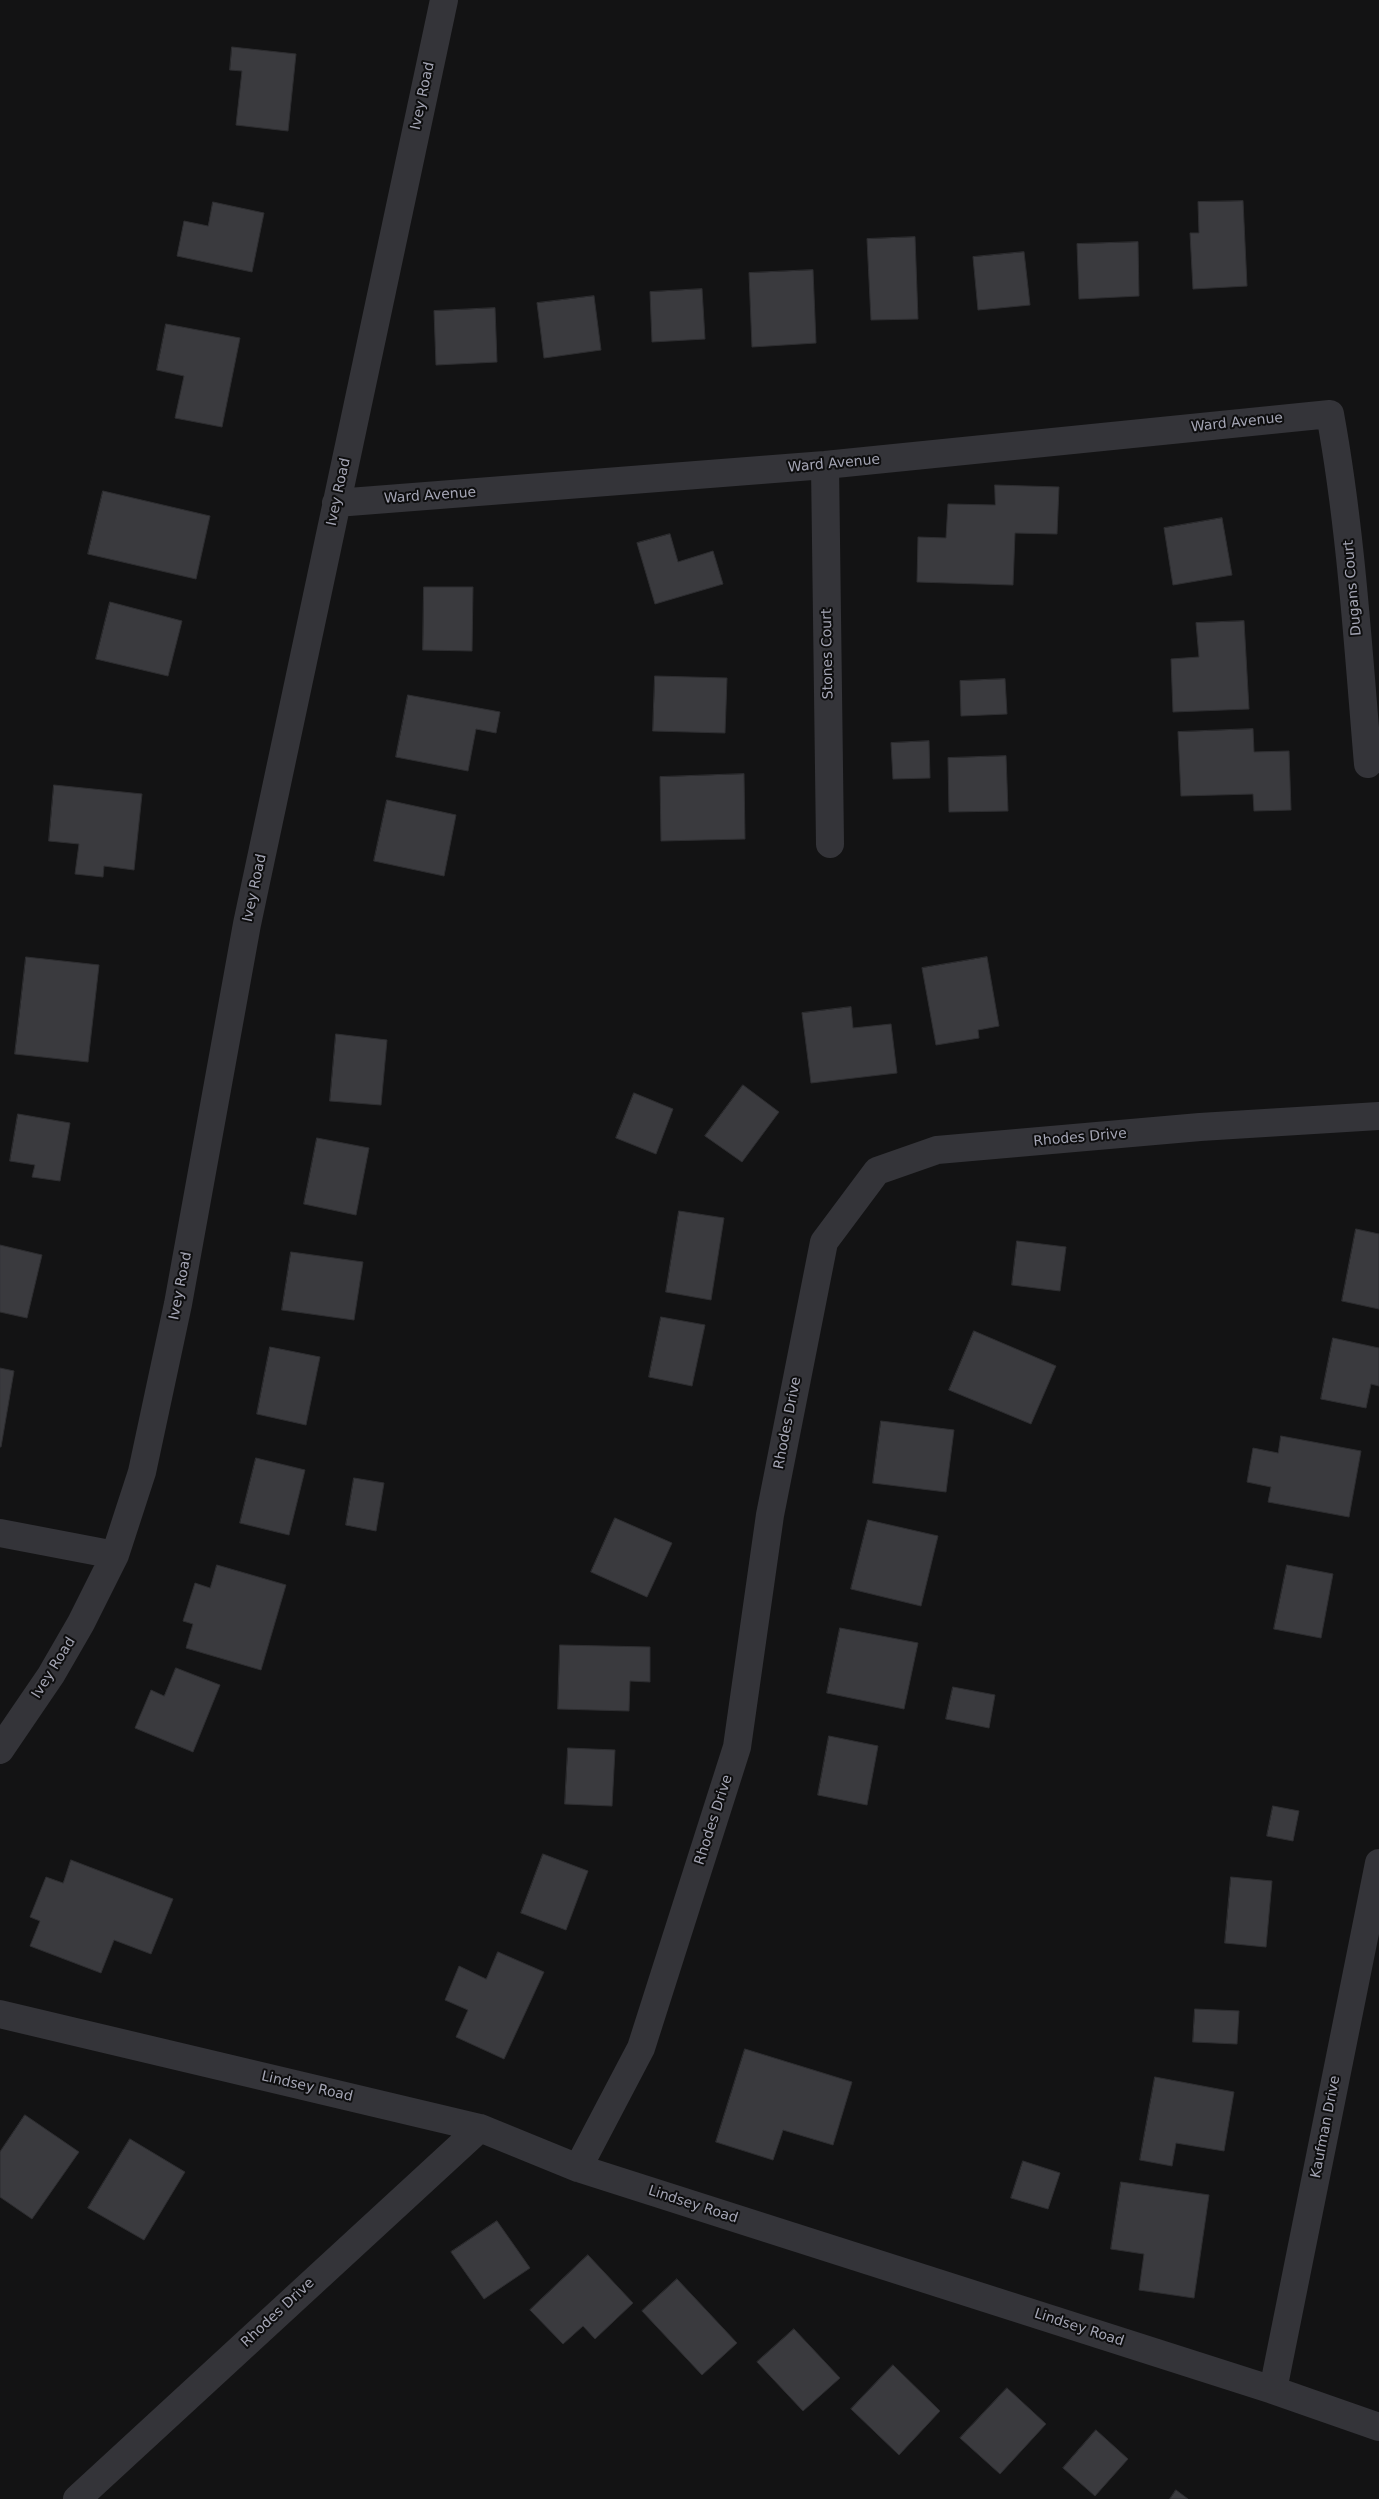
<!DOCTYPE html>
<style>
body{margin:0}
canvas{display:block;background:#131314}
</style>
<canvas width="1379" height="2499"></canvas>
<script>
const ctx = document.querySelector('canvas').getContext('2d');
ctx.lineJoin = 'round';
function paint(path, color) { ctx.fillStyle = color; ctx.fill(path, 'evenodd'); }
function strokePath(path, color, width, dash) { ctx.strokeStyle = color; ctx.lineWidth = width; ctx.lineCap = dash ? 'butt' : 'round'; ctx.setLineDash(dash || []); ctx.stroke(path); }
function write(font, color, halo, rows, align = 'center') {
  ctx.font = font + ' "DejaVu Sans",sans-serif'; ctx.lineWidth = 4; ctx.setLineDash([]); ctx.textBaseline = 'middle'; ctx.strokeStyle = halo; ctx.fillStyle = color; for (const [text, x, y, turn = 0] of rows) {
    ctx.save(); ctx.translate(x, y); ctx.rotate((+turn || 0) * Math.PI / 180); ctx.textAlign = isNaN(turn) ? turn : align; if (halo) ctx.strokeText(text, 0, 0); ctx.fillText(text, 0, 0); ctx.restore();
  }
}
const building = new Path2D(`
 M232 47 296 54 288 131 236 125 242 71 230 70Z
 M1243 201 1247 286 1193 289 1190 233H1199L1198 202Z
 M213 202 264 213 252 272 177 256 184 221 208 226Z
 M915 237 918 319 871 320 867 239Z
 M1138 242 1139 296 1079 299 1077 244Z
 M1024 252 1030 305 978 310 973 257Z
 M813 270 816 343 752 347 749 273Z
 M702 289 705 339 652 342 650 292Z
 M594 296 601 350 544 358 537 303Z
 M495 308 497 362 436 365 434 311Z
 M166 324 240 338 222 427 175 418 184 376 157 370Z
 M995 485 1059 487 1057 534 1015 533 1013 585 917 582 918 537 946 538 948 504 995 505Z
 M103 491 210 516 196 579 88 554Z
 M1222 518 1232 575 1173 585 1164 528Z
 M670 534 678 562 713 551 723 584 655 604 637 543Z
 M424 587H473L472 651 423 650Z
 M110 602 182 621 168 676 96 659Z
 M1244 621 1249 709 1173 712 1171 659 1199 657 1196 623Z
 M655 676 727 678 725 733 653 731Z
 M1005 679 1007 714 961 716 960 681Z
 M408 695 500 712 496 733 476 729 468 771 396 757Z
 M1253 729 1254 752 1289 751 1291 810 1254 811 1253 794 1181 796 1178 732Z
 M929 741 930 778 893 779 891 743Z
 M1006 756 1008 811 949 812 948 758Z
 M744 774 745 839 661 841 660 777Z
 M54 785 142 794 134 870 104 866 103 877 75 874 79 844 49 841Z
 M387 800 456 815 444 876 374 861Z
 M26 957 99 965 88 1062 15 1054Z
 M987 957 999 1026 978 1030 979 1038 936 1045 922 968Z
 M851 1007 853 1028 891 1024 897 1073 811 1083 802 1013Z
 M336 1034 387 1040 381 1105 330 1101Z
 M743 1085 779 1112 742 1162 705 1136Z
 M634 1093 673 1109 656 1154 616 1138Z
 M18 1114 70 1123 60 1181 32 1177 35 1165 10 1161Z
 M317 1138 369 1148 356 1215 304 1204Z
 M679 1211 724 1218 711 1300 666 1292Z
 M1356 1229 1379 1234V1309L1342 1301Z
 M1017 1241 1066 1247 1060 1291 1012 1285Z
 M0 1245 42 1255 27 1318 0 1312Z
 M291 1252 363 1262 354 1320 282 1310Z
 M661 1317 705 1325 692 1386 649 1377Z
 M974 1331 1056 1366 1031 1424 949 1390Z
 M1333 1338 1379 1348V1386L1371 1384 1366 1408 1321 1399Z
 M270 1347 320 1357 306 1425 257 1414Z
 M0 1368 14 1371 1 1447H0Z
 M881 1421 954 1430 946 1492 873 1483Z
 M1281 1436 1361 1451 1349 1517 1268 1502 1271 1487 1247 1482 1253 1448 1278 1453Z
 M256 1458 305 1470 289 1535 240 1523Z
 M354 1478 384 1483 376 1531 346 1525Z
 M615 1518 672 1543 647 1597 591 1572Z
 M868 1520 938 1536 921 1606 851 1589Z
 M217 1565 286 1585 261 1670 186 1648 193 1624 183 1621 195 1583 210 1588Z
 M1287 1565 1333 1574 1321 1638 1274 1629Z
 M840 1628 918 1643 904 1709 827 1693Z
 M560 1645 650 1647V1682L630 1681 629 1711 558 1709Z
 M176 1668 220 1685 193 1752 135 1728 151 1690 164 1696Z
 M953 1687 995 1695 989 1728 946 1719Z
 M829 1736 878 1746 867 1805 818 1795Z
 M568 1748 615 1750 612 1806 565 1804Z
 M1273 1806 1299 1811 1293 1841 1267 1836Z
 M543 1854 588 1871 566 1930 521 1913Z
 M71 1860 173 1899 151 1954 114 1940 101 1973 30 1946 40 1921 30 1917 46 1877 63 1883Z
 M1231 1877 1272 1881 1266 1947 1225 1943Z
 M498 1952 544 1972 504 2059 456 2037 468 2010 445 2000 459 1966 486 1979Z
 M1195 2009 1239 2011 1237 2044 1193 2042Z
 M745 2049 852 2082 833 2145 783 2130 773 2160 716 2142Z
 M1155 2077 1234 2092 1224 2151 1176 2143 1172 2166 1140 2160Z
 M25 2115 79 2152 32 2219 0 2197V2152Z
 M130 2139 185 2172 144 2240 88 2208Z
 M1023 2161 1060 2173 1048 2209 1011 2198Z
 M1121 2182 1209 2195 1194 2298 1139 2290 1144 2254 1111 2249Z
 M497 2221 530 2268 484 2299 451 2252Z
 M588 2255 633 2303 595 2339 583 2326 563 2344 530 2310Z
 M677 2279 737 2343 702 2375 642 2311Z
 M794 2329 840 2378 803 2411 757 2362Z
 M893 2365 940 2411 899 2455 851 2409Z
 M1007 2388 1046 2424 1000 2474 960 2438Z
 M1096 2430 1128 2459 1095 2496 1063 2468Z
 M1176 2490 1188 2499H1170Z`);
paint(building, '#3a3a3e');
strokePath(building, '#2d2d30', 1);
strokePath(new Path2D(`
 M825 465 830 844
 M336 503 825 465 1330 414C1351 529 1358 647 1368 764
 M0 1533 115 1555
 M0 1750 51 1675 81 1623 115 1555 142 1472 178 1304 247 924 444 0
 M0 2014 480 2128 578 2168 1273 2390 1379 2427
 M578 2168 641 2048 737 1747 770 1515 824 1242 877 1171 937 1150 1200 1127 1379 1116
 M1273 2390 1379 1863
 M77 2499 480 2128`), '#343439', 28);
write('14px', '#a4a5b4', '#0e0e0f', [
 ["Ivey Road",423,96,-78],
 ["Ward Avenue",1237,423,-6],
 ["Ward Avenue",834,464,-5],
 ["Ivey Road",339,492,-78],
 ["Ward Avenue",430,496,-4],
 ["Dugans Court",1353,588,-95],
 ["Stones Court",828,654,-91],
 ["Ivey Road",255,888,-78],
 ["Rhodes Drive",1080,1138,-5],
 ["Ivey Road",181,1286,-79],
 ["Rhodes Drive",788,1423,-79],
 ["Ivey Road",54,1668,-58],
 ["Rhodes Drive",714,1820,-72],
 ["Lindsey Road",307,2087,13],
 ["Kaufman Drive",1326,2127,-79],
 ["Lindsey Road",693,2205,18],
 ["Rhodes Drive",278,2313,-43],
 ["Lindsey Road",1079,2328,18]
]);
</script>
